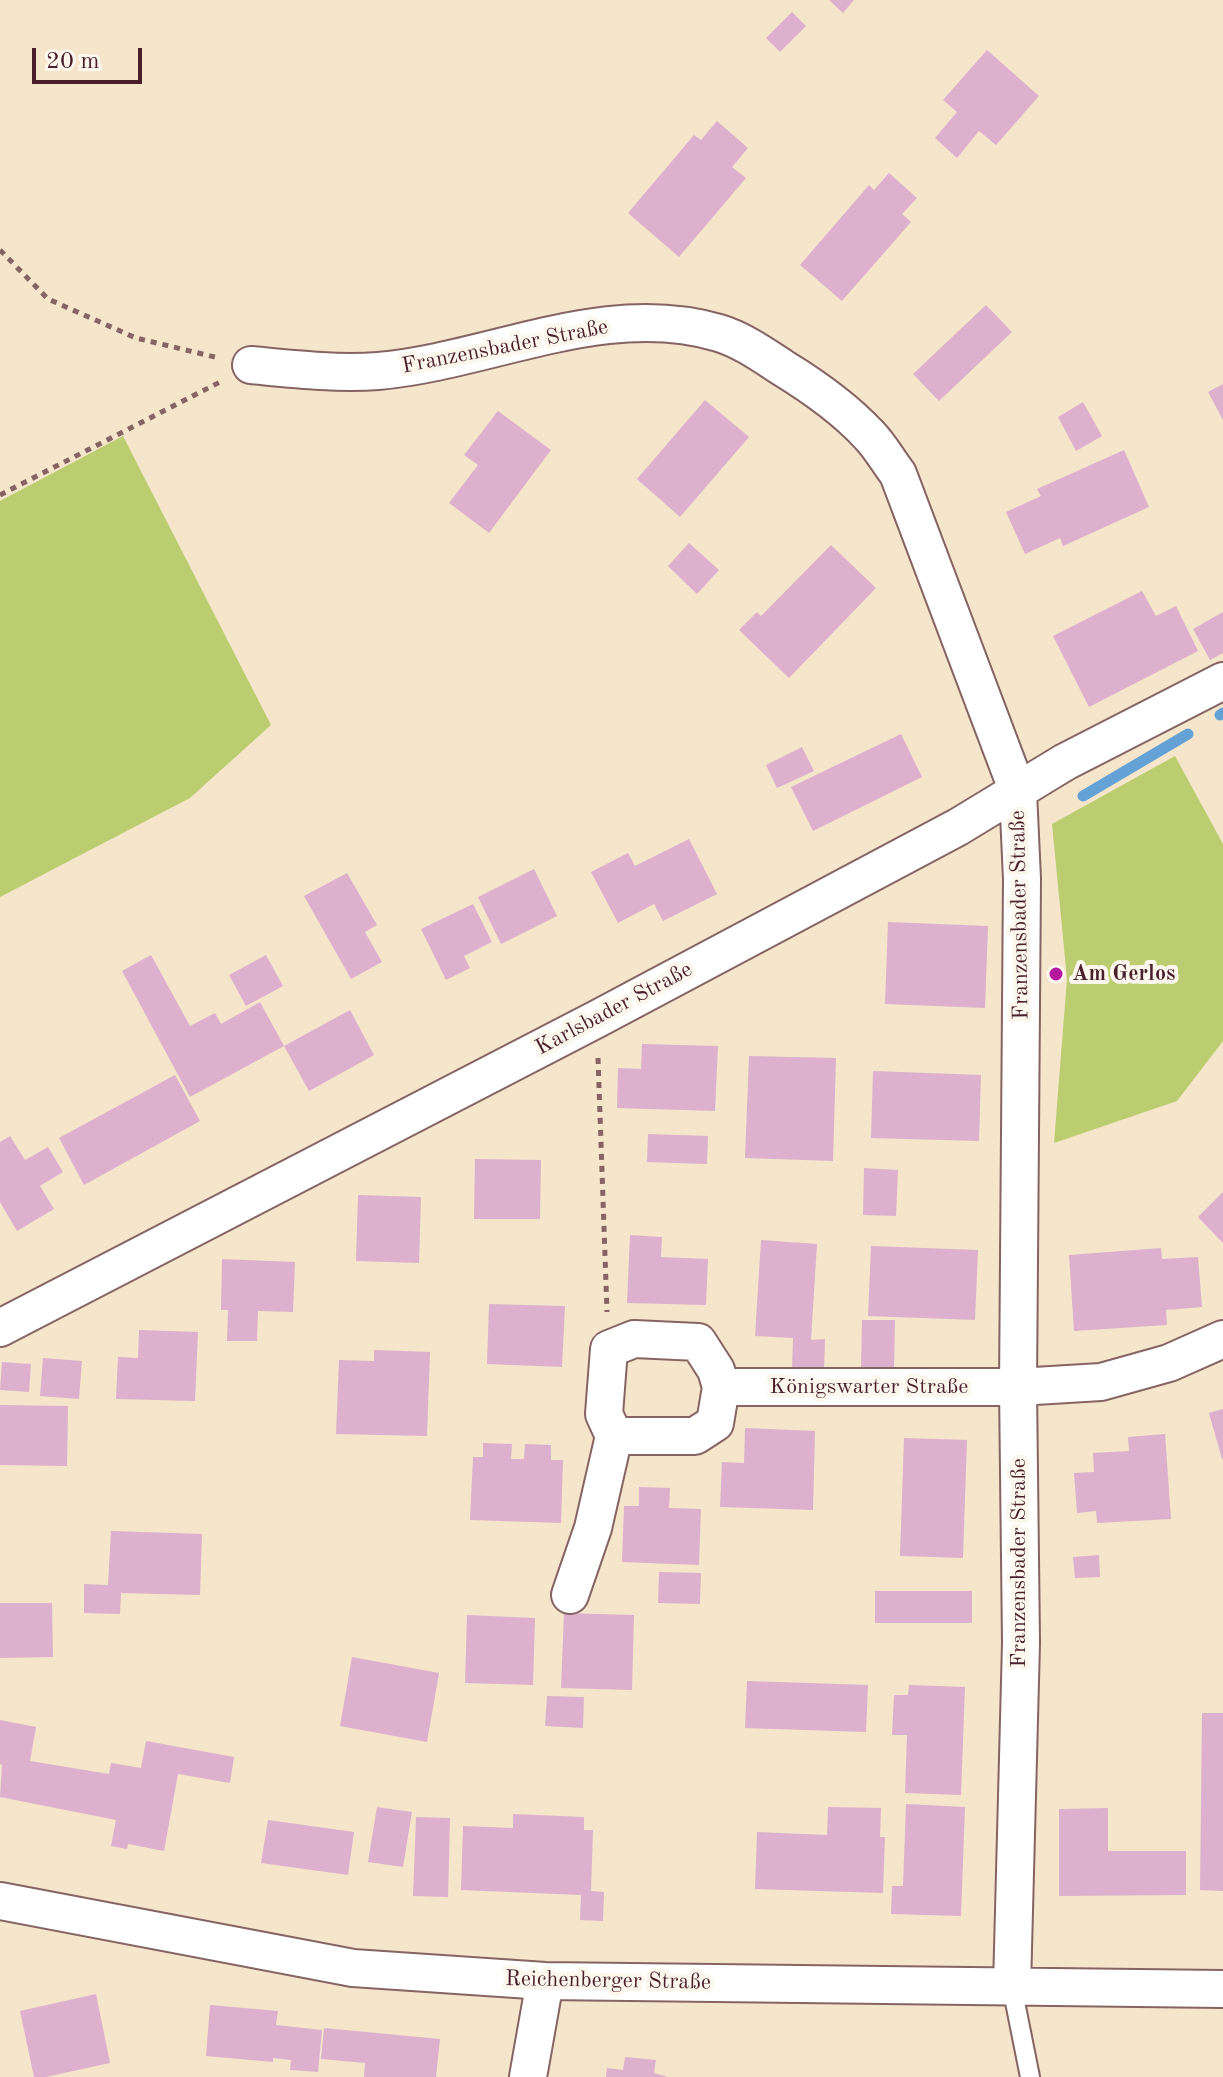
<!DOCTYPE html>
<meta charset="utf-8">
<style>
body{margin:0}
#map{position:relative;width:1223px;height:2077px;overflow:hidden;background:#f4e5cb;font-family:"Old Standard TT",serif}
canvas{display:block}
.scale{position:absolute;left:32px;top:48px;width:110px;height:36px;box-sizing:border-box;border:4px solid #4a1f2b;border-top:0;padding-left:10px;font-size:24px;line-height:28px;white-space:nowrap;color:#4a1f2b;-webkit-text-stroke:6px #fbf7ec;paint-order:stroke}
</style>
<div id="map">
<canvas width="1223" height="2077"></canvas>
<div class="scale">20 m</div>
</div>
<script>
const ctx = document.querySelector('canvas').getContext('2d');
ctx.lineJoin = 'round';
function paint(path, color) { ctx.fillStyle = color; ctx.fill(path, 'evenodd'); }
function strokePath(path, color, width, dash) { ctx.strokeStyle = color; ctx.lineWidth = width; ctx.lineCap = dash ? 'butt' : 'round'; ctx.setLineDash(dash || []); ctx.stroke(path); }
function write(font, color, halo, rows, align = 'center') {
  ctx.font = font + ' "Old Standard TT",serif'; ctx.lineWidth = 8; ctx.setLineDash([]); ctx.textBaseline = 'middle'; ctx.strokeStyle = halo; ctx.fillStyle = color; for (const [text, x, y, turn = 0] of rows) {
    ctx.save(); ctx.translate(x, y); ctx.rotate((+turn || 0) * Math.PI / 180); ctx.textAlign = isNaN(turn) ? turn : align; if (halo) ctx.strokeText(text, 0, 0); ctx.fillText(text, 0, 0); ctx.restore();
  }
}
paint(new Path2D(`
 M123 436 271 725 190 798 0 897V501Z
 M1175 756 1223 844V1041L1177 1101 1054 1143 1067 979 1052 824Z`), '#bbcd70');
strokePath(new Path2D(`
 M1220 715 1223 713
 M1083 796 1188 734`), '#64a2d6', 11);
paint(new Path2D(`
 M829 0H854L843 13Z
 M792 12 806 26 780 52 766 38Z
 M987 50 1039 96 996 145 979 131 957 158 935 138 957 112 943 100Z
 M717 121 748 148 732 167 746 178 679 257 628 213 694 135 701 140Z
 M889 173 917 198 902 214 911 222 842 301 800 265 869 185 874 190Z
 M986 305 1012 332 939 401 913 374Z
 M1223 384V420L1208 392Z
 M705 400 749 437 680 517 637 479Z
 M1083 402 1102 436 1076 451 1058 417Z
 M498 411 551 450 489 533 449 503 478 465 464 455Z
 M1124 450 1149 507 1063 546 1060 538 1025 554 1006 512 1041 496 1037 489Z
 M689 543 719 570 697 594 668 566Z
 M831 545 876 588 789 678 739 630 757 612 761 616Z
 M1142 591 1156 616 1176 606 1198 651 1089 707 1053 636Z
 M1223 612V653L1210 660 1193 629Z
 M901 734 922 777 813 831 791 787Z
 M802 747 814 771 777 788 766 765Z
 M689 839 717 894 663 921 654 904 618 923 591 872 628 853 635 866Z
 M534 869 557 916 501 944 478 897Z
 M347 873 377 925 365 932 382 962 351 979 304 896Z
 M473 904 492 942 464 956 470 968 446 980 421 929Z
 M888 922 988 926 985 1008 885 1004Z
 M151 955 190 1026 215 1013 221 1024 260 1002 284 1046 190 1097 122 971Z
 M266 955 283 986 246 1006 229 975Z
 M350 1010 374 1055 309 1091 284 1046Z
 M642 1044 718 1046 715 1111 617 1108 618 1068 641 1069Z
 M749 1056 836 1058 833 1161 745 1158Z
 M873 1071 981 1075 979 1141 871 1138Z
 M175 1075 200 1121 84 1185 59 1138Z
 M648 1134 708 1136 707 1164 647 1162Z
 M10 1136 25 1160 48 1147 63 1172 40 1186 54 1209 17 1231 0 1202V1142Z
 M475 1159 541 1160 540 1219H474Z
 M864 1168 898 1170 896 1216 863 1215Z
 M1223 1192V1243L1198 1217Z
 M358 1195 421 1197 419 1263 356 1261Z
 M630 1235 662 1237 661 1257 708 1259 706 1305 627 1303Z
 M761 1240 817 1244 811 1340 825 1339 824 1370H792L793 1338 755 1336Z
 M871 1246 978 1250 975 1320 868 1316Z
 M1161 1248 1162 1259 1198 1257 1202 1307 1166 1310 1167 1325 1074 1331 1069 1255Z
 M222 1259 295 1262 293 1312 258 1311 257 1341H227L228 1310H221Z
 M489 1304 565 1306 562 1367 487 1364Z
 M862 1320H895L894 1369H861Z
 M139 1330 198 1332 195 1401 116 1399 118 1357 138 1358Z
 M374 1350 430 1352 427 1436 336 1434 339 1360 374 1361Z
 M43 1358 82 1361 79 1399 40 1396Z
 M2 1362 31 1364 29 1392 0 1390Z
 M0 1405 68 1406 67 1466 0 1465Z
 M1223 1409V1459H1222L1209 1413Z
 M745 1428 815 1431 813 1510 720 1507 722 1462 744 1463Z
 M1165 1434 1171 1519 1097 1523 1096 1511 1077 1513 1074 1473 1094 1472 1093 1453 1129 1451 1128 1437Z
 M904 1438 967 1440 963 1558 900 1556Z
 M483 1443 512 1444 511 1459H524L525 1444 551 1445V1460H563L561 1523 470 1520 473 1457H483Z
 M639 1487 670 1488 669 1508 701 1509 699 1565 622 1562 624 1506H639Z
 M111 1531 202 1534 200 1595 121 1593 120 1614 84 1613V1584L108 1585Z
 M1099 1555 1100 1577 1075 1578 1073 1557Z
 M659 1572 701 1573 700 1604 658 1603Z
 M875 1591H972V1623H875Z
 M0 1603H52L53 1657 0 1658Z
 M564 1613 634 1615 632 1690 561 1688Z
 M467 1615 535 1618 533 1685 465 1683Z
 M352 1657 439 1673 427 1742 340 1726Z
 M747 1681 868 1685 866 1732 745 1728Z
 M909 1685 965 1687 961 1795 905 1793 907 1735H892L894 1695H908Z
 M547 1696 584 1697 583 1728 545 1726Z
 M1202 1713H1223V1891L1200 1890Z
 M0 1720 36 1727 30 1761 109 1774 111 1763 141 1768 146 1741 234 1757 230 1783 178 1774 164 1851 128 1844 127 1849 111 1846 116 1820 0 1797 2 1765 0 1764Z
 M906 1804 965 1807 961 1916 891 1914 892 1886H903Z
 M377 1807 412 1812 403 1867 368 1862Z
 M828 1807 881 1808 880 1837H885L883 1893 755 1889 757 1832 827 1835Z
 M1108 1808V1851H1186V1895L1059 1896V1809Z
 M513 1814 584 1817V1830H593L591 1891 604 1892 603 1921 580 1920 581 1895 461 1890 463 1826 513 1828Z
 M416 1817 450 1818 448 1897 413 1896Z
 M268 1820 354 1832 348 1875 261 1863Z
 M96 1994 110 2063 46 2077H34L20 2011Z
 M210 2005 278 2011 276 2025 322 2030 318 2072 290 2070 291 2060 273 2058V2062L206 2056Z
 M324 2028 440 2039 436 2077H364L365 2063 321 2059Z
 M625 2057 656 2060 654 2073 668 2077H606L607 2068 623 2070Z`), '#ddb0ce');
const service = new Path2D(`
 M1012 1987 1030 2077`);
const minor = new Path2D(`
 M251 365C293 369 336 374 378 371 491 361 605 299 719 333 742 340 763 355 783 368 814 387 844 408 869 435 880 446 888 461 898 474L1018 792 1022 879 1018 1387 1021 1643 1012 1987
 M0 1328 597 1019 958 827 1065 762 1223 681
 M721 1387 716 1370 698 1342 634 1339 609 1349 604 1414 614 1436H695L715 1423 721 1387H1018L1101 1382 1169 1363 1223 1339
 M570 1595 593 1528 614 1436
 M0 1901 353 1968 545 1981 1223 1989
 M528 2077 545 1981`);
strokePath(service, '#866463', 22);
strokePath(minor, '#866463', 40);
strokePath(new Path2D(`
 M0 250 48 299 136 338 219 358
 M0 495 222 381
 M598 1058 607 1312`), '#866463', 5, [6, 6]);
strokePath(service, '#fff', 18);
strokePath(minor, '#fff', 36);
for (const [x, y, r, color] of [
 [1056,974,8,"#b5179e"]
]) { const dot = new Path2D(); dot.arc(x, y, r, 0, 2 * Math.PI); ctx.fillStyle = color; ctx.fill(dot); strokePath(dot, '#fbf7ec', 3); }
write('22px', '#4a1f2b', '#fbf7ec', [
 ["Franzensbader Straße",505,347,-11],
 ["Franzensbader Straße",1020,915,-91],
 ["Karlsbader Straße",614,1009,-28],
 ["Königswarter Straße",869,1387],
 ["Franzensbader Straße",1019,1563,-90],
 ["Reichenberger Straße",608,1981,1]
]);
write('bold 22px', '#4a1f2b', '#fbf7ec', [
 ["Am Gerlos",1072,974]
], 'left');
</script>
